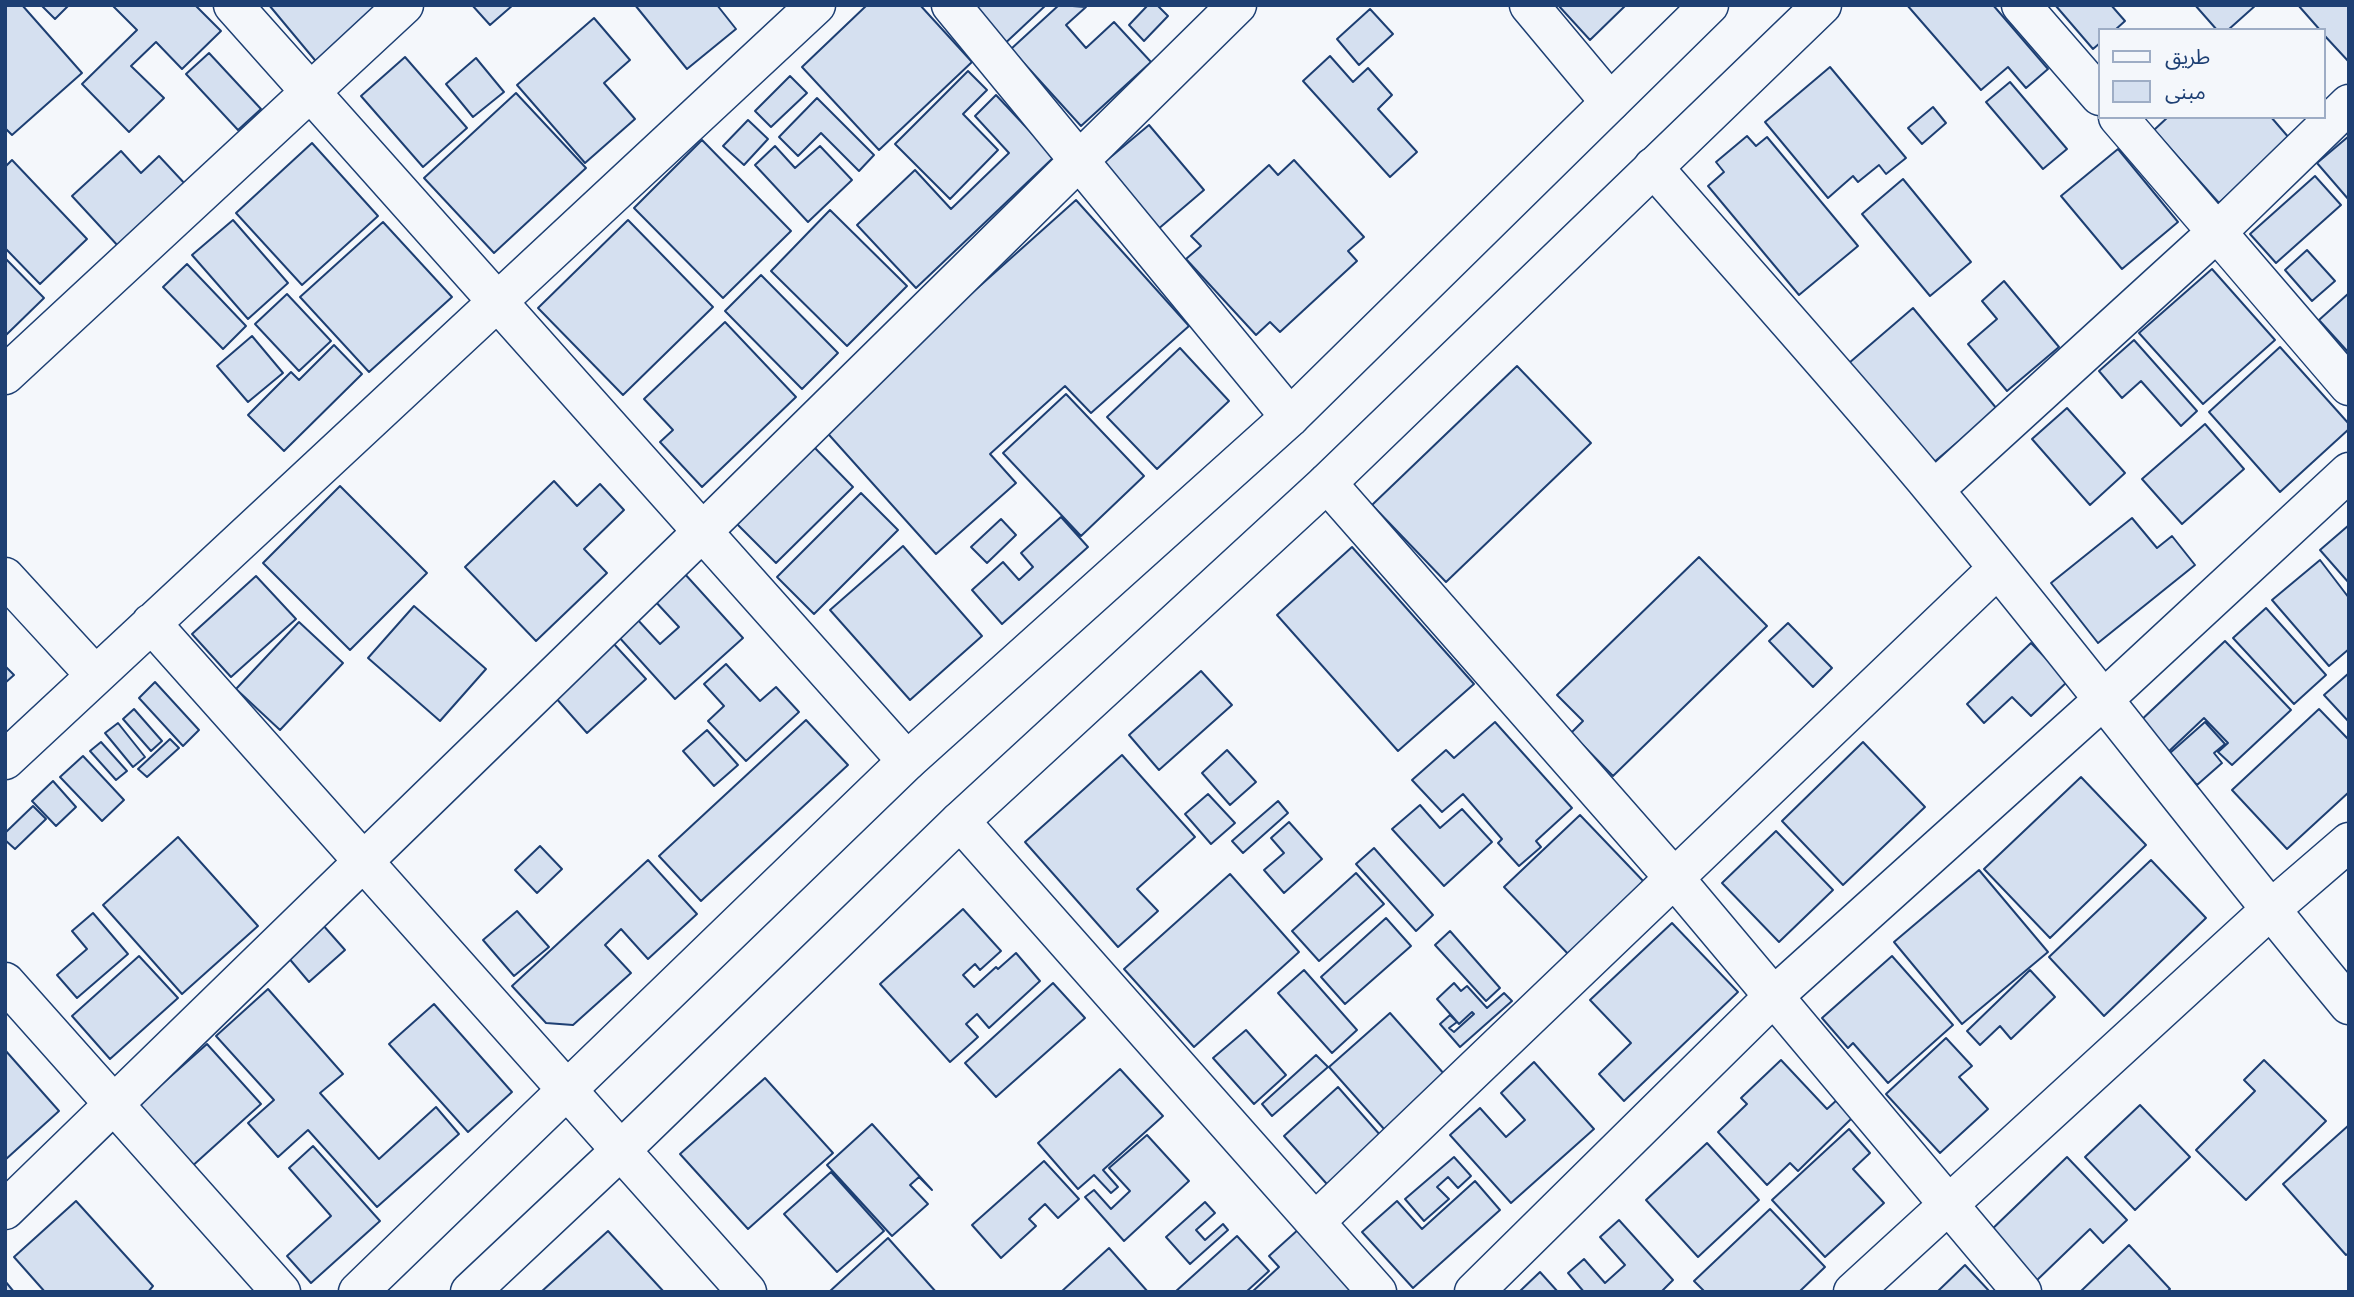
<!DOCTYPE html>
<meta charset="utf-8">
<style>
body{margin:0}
#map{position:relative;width:2354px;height:1297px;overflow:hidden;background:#f4f7fb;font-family:"Zilla Slab","Noto Sans Arabic",serif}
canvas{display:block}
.frame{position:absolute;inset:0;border:7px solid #1d3f73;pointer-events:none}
.legend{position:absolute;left:2098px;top:28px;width:228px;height:91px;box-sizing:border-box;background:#f4f7fb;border:2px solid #9eadc5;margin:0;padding:9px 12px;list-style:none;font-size:21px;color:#1d3f73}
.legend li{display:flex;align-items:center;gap:14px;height:35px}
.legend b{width:35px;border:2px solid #9eadc5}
</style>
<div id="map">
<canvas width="2354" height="1297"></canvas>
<div class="frame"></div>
<ul class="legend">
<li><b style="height:9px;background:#f4f7fb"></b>طريق</li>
<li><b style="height:19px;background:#d5e0f0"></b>مبنى</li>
</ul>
</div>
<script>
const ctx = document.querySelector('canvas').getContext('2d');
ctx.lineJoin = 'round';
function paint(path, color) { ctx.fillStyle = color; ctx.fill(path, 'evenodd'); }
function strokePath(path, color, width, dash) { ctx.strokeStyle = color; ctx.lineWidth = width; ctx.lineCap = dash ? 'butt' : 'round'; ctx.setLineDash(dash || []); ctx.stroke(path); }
const building = new Path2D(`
 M5 5H22L82 73 12 135 5 128Z
 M41 5H69L55 19Z
 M112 5H195L221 31 182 69 156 42 131 66 164 98 129 132 82 84 137 30Z
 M269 5H389L319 65Z
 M472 5H513L490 25Z
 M635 5H717L736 29 687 69Z
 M867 5H920L972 62 879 150 802 67Z
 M965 5H1046L999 49Z
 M1059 5 1086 7 1066 25 1086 48 1114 22 1151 62 1081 126 1011 49Z
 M1148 5H1157L1168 16 1144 41 1129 25Z
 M1558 5H1626L1590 40Z
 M1907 5H1993L2048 69 2026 88 2008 67 1981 90Z
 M2111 5 2125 21 2115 30H2100V43L2093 49 2056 6Z
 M2195 5H2256L2228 30H2217Z
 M2298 5H2349V62L2324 35V30H2320Z
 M1370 9 1393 34 1359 65 1337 39Z
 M594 18 630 60 604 83 635 119 585 163 517 85Z
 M209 53 261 109 238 130 186 74Z
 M1330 56 1353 82 1368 68 1392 95 1378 109 1417 152 1390 177 1303 81Z
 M405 57 467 128 423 167 361 96Z
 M476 58 504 92 473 117 446 84Z
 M1830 67 1906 158 1886 174 1879 165 1858 182 1853 176 1828 198 1765 122Z
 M968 71 987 90 963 114 998 150 950 199 895 144Z
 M790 76 807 93 771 127 755 111Z
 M2010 82 2067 149 2043 169 1986 102Z
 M516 93 586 168 494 253 424 178Z
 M996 95 1054 157 916 288 857 225 915 170 951 209 1009 153 975 116Z
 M817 98 874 155 859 171 821 133 798 156 779 137Z
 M1933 107 1946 123 1922 144 1908 128Z
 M2168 117H2271L2290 139 2219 203 2154 130Z
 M748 120 768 139 744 165 723 146Z
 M1149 125 1204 190 1150 236 1094 171Z
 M1747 136 1756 146 1767 137 1858 246 1799 295 1708 186 1724 172 1716 162Z
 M2349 136V200L2317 163Z
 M702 140 791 231 723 298 634 208Z
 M312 143 378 216 302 285 236 213Z
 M775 146 795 168 820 146 852 180 808 222 755 165Z
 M2118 149 2178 222 2122 269 2061 196Z
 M121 151 141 173 159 156 186 185 119 247 72 196Z
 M12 160 87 239 40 284 5 248V167Z
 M1294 160 1364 237 1348 251 1357 261 1280 332 1270 322 1256 335 1186 259 1201 246 1191 236 1269 165 1278 175Z
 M2315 176 2341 205 2276 263 2250 234Z
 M1903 179 1971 262 1930 296 1862 214Z
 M1076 200 1189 326 1091 413 1065 386 990 454 1016 483 936 554 822 427Z
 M830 210 907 286 847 346 771 271Z
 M233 220 288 283 248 319 192 255Z
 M628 220 713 307 623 395 538 308Z
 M383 222 452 297 369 372 300 297Z
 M2307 250 2335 281 2312 301 2285 270Z
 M5 258 44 298 5 336Z
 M187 264 246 326 223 349 163 287Z
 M2212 269 2275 340 2203 404 2139 333Z
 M761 275 838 353 802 389 725 311Z
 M2004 281 2059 347 2007 391 1968 344 1997 319 1982 301Z
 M2349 293V353L2319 320Z
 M287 294 331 341 299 371 255 324Z
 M1913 308 1997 409 1933 463 1849 363Z
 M725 322 796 397 702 487 660 442 673 430 644 399Z
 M252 336 283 373 248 402 217 366Z
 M2134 340 2197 411 2181 426 2141 381 2122 398 2099 371Z
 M334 345 362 374 284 451 248 415 291 372 299 380Z
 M2280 347 2349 424V429L2280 492 2209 412Z
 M1180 348 1229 401 1157 469 1107 417Z
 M1517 366 1591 443 1446 582 1372 505Z
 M1066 394 1144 476 1081 536 1003 453Z
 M2067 408 2125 473 2090 505 2032 439Z
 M2205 424 2244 469 2182 524 2142 479Z
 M812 445 853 487 776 563 735 522Z
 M554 481 577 506 600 484 624 510 584 549 607 573 536 641 465 567Z
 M340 486 427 573 350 650 263 563Z
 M861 493 898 530 814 614 777 577Z
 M1061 517 1088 547 1002 624 972 590 1003 562 1019 580 1033 567 1021 553Z
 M2132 518 2157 548 2172 536 2195 565 2098 643 2051 583Z
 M1001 519 1016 535 987 563 971 547Z
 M2349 525V583L2320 550Z
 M903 546 982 636 910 700 830 610Z
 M1352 547 1474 684 1398 751 1277 615Z
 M1699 557 1767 626 1613 776 1571 733 1583 721 1557 695Z
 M2320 560 2349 598V649L2329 666 2272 600Z
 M684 573 743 638 675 699 618 636 637 619 660 644 679 627 654 600Z
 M256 576 296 619 231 677 192 634Z
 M414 606 486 669 440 721 368 658Z
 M2266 608 2326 675 2294 704 2233 638Z
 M299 622 343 663 280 730 236 689Z
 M1788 623 1832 668 1813 687 1769 641Z
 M2225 641 2291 710 2232 765 2218 752 2228 743 2204 718 2166 754 2137 724Z
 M613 643 646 679 587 733 555 697Z
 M2031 643 2068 681 2031 716 2012 697 1984 723 1967 704Z
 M726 664 760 701 776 687 799 712 746 761 708 721 724 706 704 684Z
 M5 666 14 675 5 683Z
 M1201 671 1232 705 1159 770 1129 735Z
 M2349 673V722L2324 695Z
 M155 682 199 730 183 746 139 698Z
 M134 709 162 741 151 751 123 719Z
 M2319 709 2349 740V792L2287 849 2232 790Z
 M806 720 848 765 701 901 659 856Z
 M1495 722 1572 808 1536 841 1541 847 1519 866 1498 843 1502 839 1463 794 1442 812 1412 780 1446 750 1454 758Z
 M2205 722 2225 744 2214 753 2222 763 2197 785 2170 753Z
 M118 723 145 757 133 767 105 733Z
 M707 730 738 765 714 786 683 751Z
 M170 739 179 748 147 777 138 769Z
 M101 742 127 771 116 780 90 751Z
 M1863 742 1925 807 1843 885 1782 821Z
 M1227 750 1256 782 1230 805 1202 773Z
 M1122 755 1195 837 1137 889 1158 911 1118 947 1025 842Z
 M83 756 124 800 102 821 60 777Z
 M2081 777 2146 845 2050 938 1984 869Z
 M53 781 76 807 56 826 32 801Z
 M1208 794 1235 823 1211 844 1185 814Z
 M1278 801 1288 813 1243 853 1232 841Z
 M1420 805 1440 828 1462 809 1492 842 1444 886 1392 829Z
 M33 806 46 819 15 849 5 840V833Z
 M1580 815 1646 884 1570 956 1504 887Z
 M1289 822 1322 859 1284 893 1264 870 1284 853 1271 838Z
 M1776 831 1833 890 1779 942 1722 883Z
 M178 837 258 926 182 994 103 905Z
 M540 846 562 869 537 893 515 870Z
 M1374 848 1433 915 1416 931 1356 864Z
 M648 860 697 914 648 959 621 929 605 945 631 973 573 1025 546 1023 512 986Z
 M2151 860 2206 918 2104 1016 2049 957Z
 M1979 870 2048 952 1962 1024 1894 942Z
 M1356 873 1384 904 1319 961 1292 931Z
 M1230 874 1299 952 1194 1047 1124 969Z
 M963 909 1001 951 980 970 975 964 963 975 974 987 996 967 998 969 1016 953 1040 981 989 1028 977 1014 966 1024 978 1037 950 1062 880 984Z
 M517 911 549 947 514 976 483 940Z
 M93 913 128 954 77 998 57 975 87 949 72 931Z
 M1386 918 1411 946 1345 1004 1321 977Z
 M1672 923 1738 992 1624 1101 1599 1074 1631 1043 1590 1000Z
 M322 924 345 950 309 982 287 956Z
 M1450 931 1500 988 1486 1001 1435 945Z
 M139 956 178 998 110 1059 72 1016Z
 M1892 956 1953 1025 1888 1083 1853 1043 1848 1048 1822 1018Z
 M1304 970 1357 1030 1332 1053 1278 993Z
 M2030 970 2055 997 2011 1039 2000 1026 1980 1045 1967 1031Z
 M1053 983 1085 1018 996 1097 965 1063Z
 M1454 983 1461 991 1467 986 1487 1008 1504 993 1512 1001 1460 1047 1440 1024 1450 1015 1457 1022 1449 1028 1454 1032 1474 1014 1472 1012 1459 1024 1437 999Z
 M268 989 343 1074 320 1093 379 1159 436 1107 459 1134 377 1207 308 1130 278 1157 248 1123 274 1100 216 1036Z
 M434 1004 512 1092 468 1132 389 1044Z
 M1390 1013 1453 1084 1392 1138 1329 1067Z
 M1246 1030 1286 1075 1254 1104 1213 1058Z
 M1946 1038 1972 1066 1959 1077 1988 1109 1940 1153 1886 1094Z
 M207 1044 261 1104 189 1169 135 1108Z
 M5 1050 59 1111 5 1160Z
 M1316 1055 1328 1067 1272 1116 1262 1104Z
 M1781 1060 1827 1109 1838 1099 1854 1116 1798 1171 1790 1163 1767 1185 1718 1132 1747 1104 1741 1098Z
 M2264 1060 2326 1121 2246 1200 2196 1150 2255 1091 2244 1080Z
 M1534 1062 1594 1129 1511 1203 1450 1135 1480 1108 1506 1137 1525 1120 1501 1093Z
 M1120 1069 1163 1116 1103 1170 1118 1187 1111 1193 1094 1175 1078 1189 1038 1143Z
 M765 1078 833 1153 748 1229 680 1154Z
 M1338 1087 1388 1144 1334 1192 1284 1136Z
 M2140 1105 2190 1157 2135 1210 2085 1157Z
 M872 1124 932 1190 919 1177 910 1185 928 1204 892 1236 827 1165Z
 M2349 1125V1253L2346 1255 2283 1184Z
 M1849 1129 1870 1153 1853 1169 1884 1203 1825 1257 1772 1200Z
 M1147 1135 1189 1181 1124 1241 1085 1197 1094 1190 1111 1209 1130 1191 1109 1168Z
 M1707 1143 1759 1200 1698 1257 1646 1200Z
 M313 1146 380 1221 311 1283 287 1256 331 1216 289 1168Z
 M1454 1157 1471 1176 1458 1188 1448 1177 1437 1187 1449 1199 1424 1221 1405 1199Z
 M2067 1157 2127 1220 2103 1243 2090 1229 2034 1283 1987 1234Z
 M1044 1161 1079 1199 1058 1218 1045 1204 1029 1219 1036 1226 1001 1258 972 1225Z
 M831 1172 884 1231 837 1272 784 1214Z
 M1475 1181 1500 1210 1413 1288 1362 1232 1397 1201 1422 1229Z
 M76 1201 153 1286 148 1292H45L14 1257Z
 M1205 1202 1215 1213 1196 1230 1205 1240 1223 1224 1228 1230 1190 1264 1166 1237Z
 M1770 1209 1825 1267 1799 1292H1705L1694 1281Z
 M1619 1220 1673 1280 1661 1292H1584L1568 1273 1584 1259 1605 1283 1625 1265 1600 1237Z
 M1300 1228 1357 1292H1252L1279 1267 1269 1256Z
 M608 1231 664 1292H541Z
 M1237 1236 1269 1271 1246 1292H1175Z
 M888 1238 936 1292H829Z
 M2129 1245 2170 1289 2167 1292H2080Z
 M1109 1248 1148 1292H1061Z
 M1965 1265 1990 1292H1937Z
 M1540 1272 1558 1292H1519Z
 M5 1281 14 1292H5Z`);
paint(building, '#d5e0f0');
strokePath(building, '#1d3f73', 2);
const street = new Path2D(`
 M233 5 907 761
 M951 5 1290 417
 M1529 5 1610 102
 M2021 5 2100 96
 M2118 117 2349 386
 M1653 167C1747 275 1842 380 1933 489 2075 659 2208 836 2349 1005
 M5 375 404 5
 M1327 483 1675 879 2022 1292
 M1934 490 2218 231 2349 104
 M5 577 95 675
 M151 623 747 1292
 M5 760 816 5
 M960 821 1377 1292
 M5 982 281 1292
 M5 1210 702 532 1237 5
 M1316 1221 1997 569
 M1474 1292 1774 996 2104 699 2349 472
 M1853 1292 2270 910 2349 842`);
const highway = new Path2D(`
 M358 1292 907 761 1290 417 1709 5
 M470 1292 621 1150 960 821 1327 483 1822 5`);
strokePath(street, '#1d3f73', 41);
strokePath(highway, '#1d3f73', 41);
strokePath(street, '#f4f7fb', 38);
strokePath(highway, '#f4f7fb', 38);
</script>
